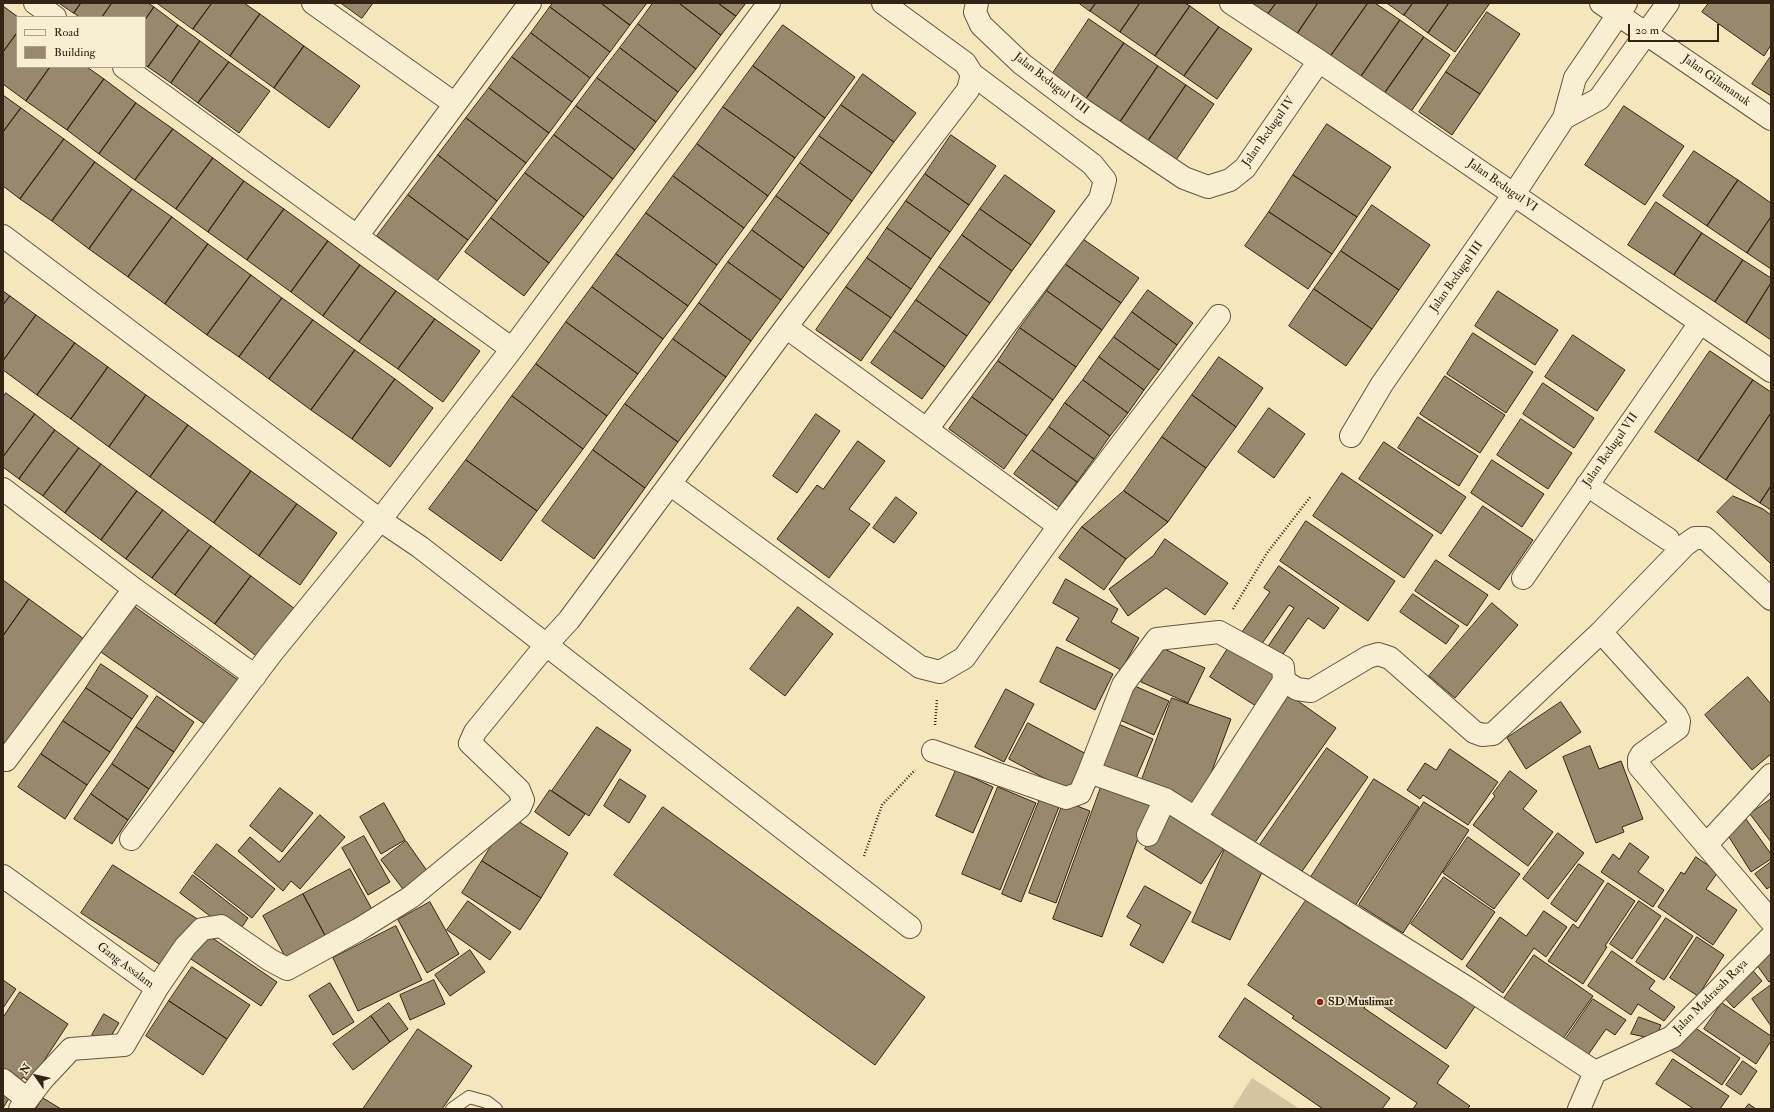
<!DOCTYPE html>
<style>
body{margin:0}
#map{position:relative;width:1774px;height:1112px;overflow:hidden;background:#f5e6bc;font-family:"IM FELL Double Pica",serif}
canvas{display:block}
.frame{position:absolute;inset:0;border:4px solid #342416;pointer-events:none}
.legend{position:absolute;left:16px;top:16px;width:130px;height:52px;box-sizing:border-box;background:#f8efd3;border:1px solid #aa9e87;margin:0;padding:5px 7px;list-style:none;font-size:12px;color:#342416}
.legend li{display:flex;align-items:center;gap:8px;height:20px}
.legend b{width:20px;border:1px solid #aa9e87}
.north{position:absolute;left:16px;top:1056px;width:40px;height:40px;-webkit-text-stroke:3px #f8efd3;paint-order:stroke;rotate:304deg;font-size:11px;font-weight:700;line-height:16px;text-align:center;color:#342416}
.north::after{content:'';display:block;margin:auto;width:14px;height:18px;background:#342416;clip-path:polygon(50% 0,100% 100%,50% 72%,0 100%)}
.scale{position:absolute;left:1628px;top:24px;width:91px;height:18px;box-sizing:border-box;border:2px solid #342416;border-top:0;padding-left:5px;font-size:12px;line-height:14px;white-space:nowrap;color:#342416;-webkit-text-stroke:3px #f8efd3;paint-order:stroke}
</style>
<div id="map">
<canvas width="1774" height="1112"></canvas>
<div class="frame"></div>
<ul class="legend">
<li><b style="height:5px;background:#f8efd3"></b>Road</li>
<li><b style="height:11px;background:#98896c"></b>Building</li>
</ul>
<div class="north">N</div>
<div class="scale">20 m</div>
</div>
<script>
const ctx = document.querySelector('canvas').getContext('2d');
ctx.lineJoin = 'round';
function paint(path, color) { ctx.fillStyle = color; ctx.fill(path, 'evenodd'); }
function strokePath(path, color, width, dash) { ctx.strokeStyle = color; ctx.lineWidth = width; ctx.lineCap = dash ? 'butt' : 'round'; ctx.setLineDash(dash || []); ctx.stroke(path); }
function write(font, color, halo, rows, align = 'center') {
  ctx.font = font + ' "IM FELL Double Pica",serif'; ctx.lineWidth = 3; ctx.setLineDash([]); ctx.textBaseline = 'middle'; ctx.strokeStyle = halo; ctx.fillStyle = color; for (const [text, x, y, turn = 0] of rows) {
    ctx.save(); ctx.translate(x, y); ctx.rotate((+turn || 0) * Math.PI / 180); ctx.textAlign = isNaN(turn) ? turn : align; if (halo) ctx.strokeText(text, 0, 0); ctx.fillText(text, 0, 0); ctx.restore();
  }
}
paint(new Path2D(`
 M1252 1078 1300 1109H1232Z`), '#d4c5a0');
const building = new Path2D(`
 M59 3H81L74 13Z
 M81 3H112L102 17H79L74 13Z
 M112 3H148L154 7 145 20V17H102Z
 M157 3H212L193 29Z
 M212 3H244L260 14 230 56 193 29Z
 M341 3H373L362 18Z
 M553 3H601L630 25 610 52 550 7Z
 M601 3H647L630 25Z
 M653 3H679L721 35 696 69 638 24Z
 M679 3H718L736 16 721 35Z
 M718 3H746L736 16Z
 M1079 3H1096L1090 11Z
 M1096 3H1140L1120 32 1090 11Z
 M1140 3H1185L1190 6 1155 56 1120 32Z
 M1252 3H1276L1268 14Z
 M1276 3H1318L1297 34 1268 14Z
 M1318 3H1368L1330 57 1297 34Z
 M1368 3H1375L1400 20 1360 78 1330 57Z
 M1387 3H1413L1404 15Z
 M1413 3H1449L1428 33 1404 15Z
 M1449 3H1490L1455 52 1428 33Z
 M1709 3H1771V45L1764 56 1702 12Z
 M3 6 18 17 17 33 3 52Z
 M1190 6 1219 27 1184 76 1155 56Z
 M154 7 178 25 148 67 145 65V20Z
 M550 7 610 52 590 78 531 33Z
 M1487 12 1520 34 1480 94 1446 72Z
 M260 14 304 46 274 88 230 56Z
 M1089 19 1124 43 1086 99 1051 76Z
 M1400 20 1424 37 1384 94 1360 78Z
 M638 24 696 69 678 92 620 48Z
 M178 25 200 41 171 83 148 67Z
 M783 25 855 77 825 118 753 66Z
 M1219 27 1252 49 1217 99 1184 76Z
 M17 33V67H50L26 101 3 84V52Z
 M531 33 590 78 572 102 512 57Z
 M1424 37 1450 55 1410 113 1384 94Z
 M200 41 229 62 198 103 171 83Z
 M1124 43 1158 66 1120 122 1086 99Z
 M304 46 360 86 329 128 274 88Z
 M620 48 678 92 656 122 597 78Z
 M1771 56V96L1752 84Z
 M512 57 572 102 549 133 489 88Z
 M229 62 270 91 239 133 198 103Z
 M753 66 825 118 795 158 723 107Z
 M1158 66 1186 85 1148 141 1120 122Z
 M50 67H87L104 79 67 130 26 101Z
 M1446 72 1480 94 1452 135 1419 112Z
 M863 74 916 113 894 142 841 105Z
 M597 78 656 122 635 150 576 106Z
 M104 79 136 103 99 154 67 130Z
 M1186 85 1214 104 1176 160 1148 141Z
 M489 88 549 133 526 163 466 118Z
 M3 95 21 108 3 132Z
 M136 103 173 129 135 180 99 154Z
 M841 105 894 142 872 173 819 136Z
 M576 106 635 150 613 179 554 135Z
 M1624 106 1684 146 1645 205 1585 165Z
 M723 107 795 158 768 196 697 144Z
 M21 108 64 139 20 199 3 186V132Z
 M466 118 526 163 497 201 438 155Z
 M1327 124 1391 167 1357 217 1293 175Z
 M173 129 213 158 176 209 135 180Z
 M554 135 613 179 584 217 525 173Z
 M951 135 996 166 969 205 925 174Z
 M819 136 872 173 852 201 800 163Z
 M64 139 95 162 52 221 20 199Z
 M697 144 768 196 744 228 673 176Z
 M1694 151 1738 180 1707 226 1663 196Z
 M438 155 497 201 468 240 408 195Z
 M213 158 244 181 208 232 176 209Z
 M95 162 132 189 89 249 52 221Z
 M800 163 852 201 829 234 776 196Z
 M525 173 584 217 549 263 491 218Z
 M925 174 969 205 950 232 906 201Z
 M1005 175 1055 211 1031 245 980 209Z
 M1293 175 1357 217 1332 254 1269 212Z
 M673 176 744 228 717 265 646 213Z
 M1738 180 1771 203V217L1747 253 1707 226Z
 M244 181 284 209 247 260 208 232Z
 M132 189 172 217 128 277 89 249Z
 M408 195 468 240 437 281 377 236Z
 M776 196 829 234 804 268 752 230Z
 M906 201 950 232 931 259 887 228Z
 M1656 202 1702 233 1674 275 1628 245Z
 M1372 205 1430 245 1399 290 1341 251Z
 M284 209 328 241 291 292 247 260Z
 M980 209 1031 245 1012 271 962 235Z
 M1269 212 1332 254 1308 289 1245 246Z
 M646 213 717 265 688 306 616 254Z
 M172 217 208 244 165 304 128 277Z
 M1771 217V269L1747 253Z
 M491 218 549 263 524 296 465 252Z
 M887 228 931 259 911 289 867 258Z
 M752 230 804 268 781 300 728 262Z
 M1702 233 1743 260 1715 302 1674 275Z
 M962 235 1012 271 990 303 939 267Z
 M1083 239 1139 278 1121 303 1065 264Z
 M328 241 360 265 323 316 291 292Z
 M208 244 251 275 207 335 165 304Z
 M1341 251 1399 290 1372 329 1314 289Z
 M616 254 688 306 663 339 592 287Z
 M867 258 911 289 891 318 846 287Z
 M1743 260 1771 278V283L1746 323 1715 302Z
 M728 262 781 300 751 341 699 303Z
 M1065 264 1121 303 1102 330 1047 291Z
 M360 265 396 291 359 342 323 316Z
 M939 267 990 303 967 336 916 300Z
 M251 275 282 298 239 357 207 335Z
 M1771 283V340L1746 323Z
 M592 287 663 339 638 374 566 322Z
 M846 287 891 318 861 361 816 330Z
 M1314 289 1372 329 1346 366 1289 326Z
 M1148 290 1193 323 1177 345 1132 312Z
 M3 291 10 296 3 305Z
 M396 291 435 319 398 369 359 342Z
 M1047 291 1102 330 1076 367 1020 328Z
 M1498 291 1558 330 1535 365 1475 326Z
 M10 296 36 315 3 361V305Z
 M282 298 313 320 269 379 239 357Z
 M916 300 967 336 945 367 894 331Z
 M699 303 751 341 726 377 673 339Z
 M1132 312 1177 345 1159 370 1114 337Z
 M36 315 75 343 37 395 3 370V361Z
 M435 319 480 351 443 402 398 369Z
 M313 320 355 350 311 410 269 379Z
 M566 322 638 374 607 416 536 364Z
 M1020 328 1076 367 1053 400 998 361Z
 M894 331 945 367 922 399 871 363Z
 M1473 333 1533 372 1506 413 1447 374Z
 M1573 335 1625 370 1597 411 1545 377Z
 M1114 337 1159 370 1144 390 1099 357Z
 M673 339 726 377 678 442 625 404Z
 M75 343 108 367 71 419 37 395Z
 M355 350 395 379 352 439 311 410Z
 M1710 351 1753 380 1698 461 1655 432Z
 M1099 357 1144 390 1128 413 1083 380Z
 M1219 357 1263 388 1236 427 1192 395Z
 M998 361 1053 400 1027 436 972 397Z
 M536 364 607 416 583 449 512 396Z
 M108 367 146 395 109 447 71 419Z
 M1445 376 1505 415 1480 453 1420 414Z
 M395 379 433 408 390 467 352 439Z
 M1083 380 1128 413 1110 436 1065 403Z
 M1753 380 1771 392V413L1726 480 1698 461Z
 M1543 383 1594 418 1574 448 1523 414Z
 M6 393 35 414 3 457V398Z
 M146 395 188 425 150 477 109 447Z
 M1192 395 1236 427 1206 468 1162 437Z
 M512 396 583 449 537 511 466 460Z
 M972 397 1027 436 1004 469 949 429Z
 M1065 403 1110 436 1094 459 1049 427Z
 M625 404 678 442 645 488 593 450Z
 M1269 408 1305 434 1274 478 1238 452Z
 M1771 413V486L1760 503 1726 480Z
 M35 414 55 430 19 479 3 467V457Z
 M816 414 840 431 797 493 773 476Z
 M1418 417 1478 456 1459 486 1398 448Z
 M1521 419 1572 453 1548 489 1497 455Z
 M188 425 251 471 214 523 150 477Z
 M1049 427 1094 459 1077 482 1032 450Z
 M55 430 79 448 43 496 19 479Z
 M1162 437 1206 468 1168 522 1124 491Z
 M858 441 885 461 849 509 870 524 829 578 777 539 817 485 823 489Z
 M1384 442 1466 497 1441 534 1359 479Z
 M79 448 101 464 65 513 43 496Z
 M593 450 645 488 594 559 542 521Z
 M1032 450 1077 482 1059 507 1014 474Z
 M466 460 537 511 501 561 429 509Z
 M1492 460 1544 494 1522 527 1471 493Z
 M101 464 137 491 101 540 65 513Z
 M251 471 297 504 259 556 214 523Z
 M1342 473 1433 535 1404 578 1313 516Z
 M1771 486V510L1760 503Z
 M137 491 163 510 126 559 101 540Z
 M1124 491 1168 522 1126 559 1082 527Z
 M1733 496 1763 509 1771 515V564L1717 512Z
 M896 497 917 513 894 543 873 528Z
 M297 504 337 533 300 585 259 556Z
 M1483 506 1533 540 1499 590 1449 556Z
 M163 510 189 530 152 578 126 559Z
 M1306 521 1395 581 1368 621 1280 561Z
 M1082 527 1126 559 1104 590 1059 558Z
 M189 530 211 546 175 595 152 578Z
 M1165 539 1228 583 1205 615 1166 588 1128 616 1109 589 1153 556Z
 M211 546 251 576 215 624 175 595Z
 M1436 560 1488 595 1467 626 1415 591Z
 M1279 566 1339 608 1324 629 1308 618 1281 657 1267 648 1294 608 1289 605 1261 645 1242 632 1270 592 1264 588Z
 M251 576 295 609 259 658 215 624Z
 M1066 579 1118 609 1111 622 1139 638 1121 670 1066 640 1079 618 1053 603Z
 M3 580 29 599 3 636Z
 M1413 594 1459 626 1446 644 1400 612Z
 M29 599 84 639 3 750V636Z
 M1492 603 1518 625 1455 698 1429 676Z
 M131 604 238 680 206 725 98 650Z
 M798 607 833 634 785 696 750 669Z
 M1232 642 1278 670 1256 706 1210 677Z
 M1158 646 1205 668 1188 703 1141 682Z
 M1057 647 1113 674 1095 710 1040 682Z
 M101 664 148 696 132 719 86 688Z
 M1748 677 1771 704V754L1752 770 1705 715Z
 M1128 683 1169 701 1154 735 1113 717Z
 M86 688 132 719 110 752 63 721Z
 M1006 689 1034 704 1004 762 975 747Z
 M1288 694 1336 728 1251 848 1204 814Z
 M157 696 194 722 174 752 136 727Z
 M1172 698 1231 719 1199 806 1140 785Z
 M1561 702 1581 732 1526 769 1507 738Z
 M63 721 110 752 87 785 41 754Z
 M1028 723 1090 756 1070 792 1009 759Z
 M1116 723 1153 739 1134 783 1096 767Z
 M136 727 174 752 149 789 112 764Z
 M597 727 631 750 589 816 552 791Z
 M1590 746 1599 769 1621 761 1643 819 1622 827 1624 832 1596 843 1563 757Z
 M1327 748 1368 777 1298 877 1257 849Z
 M1450 749 1498 782 1468 825 1423 795 1420 799 1407 790 1425 763 1436 770Z
 M41 754 87 785 65 819 18 787Z
 M112 764 149 789 128 820 91 794Z
 M956 770 993 787 973 833 936 816Z
 M1510 771 1537 791 1523 809 1553 832 1528 866 1473 825 1495 796 1493 794Z
 M620 779 646 796 629 823 604 806Z
 M1104 779 1153 797 1102 937 1053 919Z
 M1374 779 1419 807 1353 909 1309 880Z
 M998 787 1036 803 1000 890 962 874Z
 M280 788 313 813 282 852 250 826Z
 M550 790 585 814 569 836 535 812Z
 M91 794 128 820 112 844 74 819Z
 M1042 794 1061 802 1021 902 1002 894Z
 M1771 799V842L1750 814Z
 M1064 801 1090 811 1056 903 1029 893Z
 M1424 802 1469 830 1403 933 1359 905Z
 M384 803 405 840 381 854 360 817Z
 M663 807 925 997 875 1065 614 875Z
 M1168 813 1224 848 1201 884 1145 849Z
 M320 815 345 837 300 889 291 881 283 891 238 851 250 837 279 862Z
 M1743 815 1771 854V859L1751 872 1724 829Z
 M510 816 568 853 541 898 482 861Z
 M1558 833 1584 853 1548 899 1523 879Z
 M364 836 390 882 368 895 342 848Z
 M1468 837 1520 874 1494 909 1443 873Z
 M406 841 430 875 406 893 381 860Z
 M1630 843 1649 857 1638 872 1664 890 1653 907 1601 872 1613 854 1619 859Z
 M217 844 275 889 252 918 194 873Z
 M1225 849 1264 868 1230 940 1192 922Z
 M1696 857 1718 872 1706 889 1737 910 1713 945 1658 907 1681 872 1684 874Z
 M482 861 541 898 520 930 462 893Z
 M1771 862V886L1767 889 1755 874Z
 M1579 864 1604 881 1576 922 1551 904Z
 M113 865 199 920 167 969 81 913Z
 M350 869 374 913 327 939 303 894Z
 M193 875 248 918 236 936 180 893Z
 M1444 877 1495 912 1462 960 1411 924Z
 M1608 883 1635 901 1605 946 1607 947 1583 984 1548 961 1573 924 1578 928Z
 M1145 886 1191 912 1163 963 1130 945 1141 925 1127 917Z
 M303 894 327 939 287 960 263 916Z
 M1307 899 1350 929 1354 923 1476 1005 1446 1049 1371 998 1364 1008 1449 1066 1437 1083 1470 1106 1467 1109H1413L1417 1103 1292 1018 1294 1016 1248 985Z
 M468 901 511 932 490 960 447 930Z
 M1639 901 1661 916 1632 959 1610 944Z
 M430 902 459 954 427 973 398 920Z
 M1544 911 1567 927 1546 957 1534 948 1503 993 1466 966 1500 917 1526 936Z
 M1666 918 1693 936 1664 980 1636 962Z
 M396 926 422 980 358 1011 333 958Z
 M202 931 277 982 261 1006 185 955Z
 M1697 937 1724 955 1698 996 1670 978Z
 M470 950 485 972 450 996 435 975Z
 M1771 950V981L1769 982 1754 961Z
 M1612 951 1655 981 1649 989 1675 1007 1664 1021 1638 1004 1631 1015 1588 986Z
 M1534 955 1593 996 1560 1043 1501 1003Z
 M1748 965 1762 981 1734 1008 1719 992Z
 M192 967 250 1005 227 1039 169 1001Z
 M3 980 16 989 3 1008Z
 M434 980 445 1004 410 1020 400 995Z
 M330 983 354 1022 333 1035 309 996Z
 M1771 985V1026L1752 999Z
 M20 992 68 1024 30 1082 23 1077 18 1085 3 1076V1018Z
 M1245 998 1390 1098 1382 1109H1323L1219 1037Z
 M1593 999 1626 1020 1615 1035 1606 1029 1588 1055 1565 1040Z
 M169 1001 227 1039 203 1075 146 1036Z
 M389 1003 408 1029 390 1042 371 1016Z
 M1722 1003 1771 1036V1041L1756 1064 1704 1029Z
 M104 1014 119 1023 106 1044 92 1035Z
 M371 1016 390 1042 353 1070 333 1044Z
 M1639 1017 1661 1025 1655 1039 1631 1034Z
 M1688 1023 1740 1058 1722 1085 1670 1050Z
 M418 1029 472 1066 442 1109H363Z
 M1673 1059 1729 1096 1720 1109H1694L1656 1084Z
 M1743 1061 1757 1071 1741 1095 1726 1085Z
 M3 1093 10 1097 3 1108Z
 M43 1098 61 1109H36Z
 M1749 1104 1756 1109H1745Z`);
paint(building, '#98896c');
strokePath(building, '#342416', 1);
const lane = new Path2D(`
 M452 1109 469 1097 487 1102 496 1109`);
const street = new Path2D(`
 M35 3 55 17
 M313 3 455 104
 M883 3 965 63 972 74 1092 164 1105 180 1100 199 927 429
 M977 3 975 12 981 25 1022 64 1083 110 1184 178 1208 187 1230 180 1245 168 1319 61
 M1231 3 1319 61 1771 371
 M1601 3 1771 119
 M124 67 512 349
 M1564 118 1599 99 1668 3
 M3 236 380 520 420 547 910 927
 M357 236 530 3
 M786 327 1059 526
 M1351 436 1382 384 1514 194 1564 118 1575 78 1626 3
 M670 484 920 667 940 672 964 658 1059 526 1219 316
 M1587 485 1668 539
 M3 489 134 589 255 676
 M1523 578 1700 323
 M1601 632 1676 715 1679 721 1678 728 1642 754 1639 759V766L1771 921
 M1284 681 1297 689 1311 691 1368 657 1378 654 1390 658 1474 732 1482 735 1493 734 1601 632 1685 545 1695 538H1705L1771 599
 M933 751 1066 798 1080 793 1089 772 1165 799 1469 989 1595 1072
 M6 760 134 589
 M1089 772 1123 685 1157 639 1219 632 1283 667 1284 681 1196 817
 M1148 835 1165 799
 M131 839 271 654 380 520 512 349 769 3
 M1706 845 1771 775
 M3 876 157 988 124 1045 71 1049 42 1080 20 1109
 M157 988 185 947 202 929 221 926 270 960 287 969 358 930 411 897 520 807 523 800 519 790 470 743 475 732 546 645 569 620 786 327 968 90 972 74
 M3 1080 27 1099
 M1579 1109 1595 1072 1672 1037 1771 937`);
strokePath(lane, '#645440', 14);
strokePath(street, '#645440', 24);
strokePath(new Path2D(`
 M1233 609 1267 553 1311 496
 M935 725 937 699
 M864 856 882 805 915 770`), '#342416', 2.5, [1, 2]);
strokePath(lane, '#f8efd3', 12);
strokePath(street, '#f8efd3', 22);
for (const [x, y, r, color] of [
 [1320,1002,4,"#8f2418"]
]) { const dot = new Path2D(); dot.arc(x, y, r, 0, 2 * Math.PI); ctx.fillStyle = color; ctx.fill(dot); strokePath(dot, '#f8efd3', 1.5); }
write('12px', '#342416', '#f8efd3', [
 ["Jalan Gilamanuk",1716,81,35],
 ["Jalan Bedugul VIII",1051,84,38],
 ["Jalan Bedugul IV",1269,132,-55],
 ["Jalan Bedugul VI",1502,186,35],
 ["Jalan Bedugul III",1457,277,-55],
 ["Jalan Bedugul VII",1611,450,-55],
 ["Gang Assalam",125,966,37],
 ["Jalan Madrasah Raya",1711,997,-45]
]);
write('bold 12px', '#342416', '#f8efd3', [
 ["SD Muslimat",1328,1002]
], 'left');
</script>
